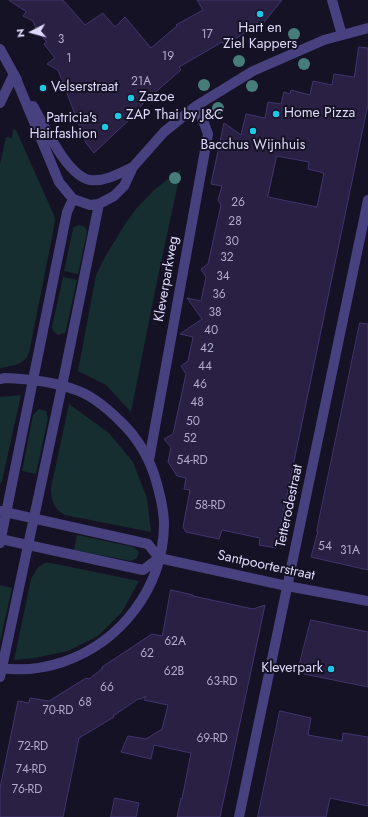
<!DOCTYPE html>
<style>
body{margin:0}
#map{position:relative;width:368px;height:817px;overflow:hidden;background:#161225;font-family:Jost,sans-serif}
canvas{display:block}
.north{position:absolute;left:12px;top:12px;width:40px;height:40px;-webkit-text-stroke:3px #161225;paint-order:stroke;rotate:264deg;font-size:11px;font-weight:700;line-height:16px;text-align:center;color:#dfdafb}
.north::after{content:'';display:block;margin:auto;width:14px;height:18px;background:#dfdafb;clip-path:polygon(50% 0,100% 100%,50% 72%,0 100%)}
</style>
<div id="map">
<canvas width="368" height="817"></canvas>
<div class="north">N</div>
</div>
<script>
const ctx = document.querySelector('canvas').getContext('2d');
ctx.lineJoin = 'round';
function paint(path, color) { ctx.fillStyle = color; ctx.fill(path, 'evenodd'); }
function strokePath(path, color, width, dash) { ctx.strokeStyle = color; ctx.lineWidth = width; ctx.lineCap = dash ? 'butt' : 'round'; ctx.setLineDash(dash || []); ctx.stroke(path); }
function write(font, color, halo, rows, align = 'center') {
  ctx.font = font + ' Jost,sans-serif'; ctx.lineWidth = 4; ctx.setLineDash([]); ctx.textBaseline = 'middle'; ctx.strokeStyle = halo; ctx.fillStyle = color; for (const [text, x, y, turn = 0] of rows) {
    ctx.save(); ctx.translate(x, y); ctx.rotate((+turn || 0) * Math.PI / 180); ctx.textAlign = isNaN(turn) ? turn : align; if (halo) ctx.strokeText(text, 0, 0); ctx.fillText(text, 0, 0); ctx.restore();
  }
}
paint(new Path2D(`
 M13 130H16L53 213 55 219 54 227 29 353C24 365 12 366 0 368V164L6 137 12 138Z
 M181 169 155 291 131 412 106 385 78 371 96 275 105 257 125 224 136 209 154 190Z
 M79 225 85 227 87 232 78 274 64 271 73 229 74 227Z
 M63 277 77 280 66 330 65 333 58 335 53 331 52 327Z
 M21 395 2 481 0 484V397Z
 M69 404 109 433 133 462 147 498 151 532 65 515C53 509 51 500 51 488Z
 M39 409 46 411 48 418 36 474 22 471 33 415Z
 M77 535 134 547 139 552 137 558 131 561 74 550Z
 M45 563H51L139 581 122 612 98 636 68 651 35 658 14 660 31 579 38 567Z
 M0 585 12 588 0 642Z`), '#162e2f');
const building = new Path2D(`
 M9 0H63L85 25 103 13 115 27 125 17 151 48 177 26 176 25 203 10 197 0H282L261 26 259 25 224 45 222 42 179 67 181 70 145 101 132 117 94 153 86 143 58 70 47 64 55 58 44 44 47 42 37 31 33 21 23 16 26 12Z
 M359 47 368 48V104L276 548 259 545 260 538 222 530 219 539 186 532 183 527 190 490 184 489 186 478 177 476 168 462 171 447 164 439 173 434 186 374 181 366 188 361 193 337 180 334 202 319 187 298 201 301 206 277 201 269 208 264 221 205 218 200 222 186 211 184 224 123 241 135 246 114 265 118 268 102 281 104 284 92 290 94 291 90 310 95 313 81 332 85 334 74 354 77ZM277 156 309 162 308 169 324 173 317 207 268 197Z
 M360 323 368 324V570L311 557 318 531H317Z
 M171 590 193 595V596L253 609 265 605 220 817H177L181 798 182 799 191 753 154 745 151 759 121 752 128 736 146 739 162 729 168 705 144 700 146 696 141 699H138L113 716 114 717 79 738 63 817H0V788L18 701 29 703 30 698 49 701 86 678 89 679 102 669V667L152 634 162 636Z
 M311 620 368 632V687L304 674 305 668 299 667Z
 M280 711 311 718 308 735 342 741 343 733 368 737V806L330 798 326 817H258Z
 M115 798 139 803 136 817H111Z`);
paint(building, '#292044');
strokePath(building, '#42356e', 1);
strokePath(new Path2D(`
 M332 0 342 35
 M0 49 17 80
 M14 74 59 182 73 199 90 205 99 204 114 196 124 186 133 167 164 132 196 106 253 71 324 40 368 28
 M0 103 14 74
 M33 106C44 125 67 176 90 180 105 182 120 173 133 167
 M0 379 5 378C28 379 51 381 73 389 90 394 108 409 120 421 136 436 147 454 154 474 159 490 164 508 164 525 163 588 121 642 63 662 42 669 21 671 0 668
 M149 460 208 134 204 123 196 106
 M0 511 148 544 159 558 287 586 368 601
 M0 539 143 570 159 558
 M0 543 67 212 73 199
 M0 677 62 386 99 204
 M239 817 368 200`), '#47427f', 10);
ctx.fillStyle = '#467d7a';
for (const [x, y] of [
 [294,34],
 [239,61],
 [304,64],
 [204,85],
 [252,86],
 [218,108],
 [175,178]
]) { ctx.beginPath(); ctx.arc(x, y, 6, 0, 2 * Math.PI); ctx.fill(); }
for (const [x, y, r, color] of [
 [260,14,4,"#1bc9e7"],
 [43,88,4,"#1bc9e7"],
 [131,98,4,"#1bc9e7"],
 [276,114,4,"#1bc9e7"],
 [118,116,4,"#1bc9e7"],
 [105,127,4,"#1bc9e7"],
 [253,131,4,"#1bc9e7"],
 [331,669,4,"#1bc9e7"]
]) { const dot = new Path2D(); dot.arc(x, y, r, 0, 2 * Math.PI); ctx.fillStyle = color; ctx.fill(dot); strokePath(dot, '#161225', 1.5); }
write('12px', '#b2accd', null, [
 ["17",207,35],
 ["3",61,40],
 ["19",168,57],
 ["1",69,59],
 ["21A",141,82],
 ["26",238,203],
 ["28",235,222],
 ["30",232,242],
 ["32",227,258],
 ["34",223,277],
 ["36",219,295],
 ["38",215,313],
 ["40",211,331],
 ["42",207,349],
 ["44",205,367],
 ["46",200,385],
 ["48",197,403],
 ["50",193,422],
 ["52",190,439],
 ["54-RD",192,461],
 ["58-RD",210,506],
 ["54",325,547],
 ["31A",350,551],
 ["62A",175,642],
 ["62",147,654],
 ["62B",174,672],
 ["63-RD",222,682],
 ["66",107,688],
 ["68",85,703],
 ["70-RD",58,711],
 ["69-RD",212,739],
 ["72-RD",33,747],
 ["74-RD",31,770],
 ["76-RD",27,790]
]);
write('14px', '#dfdafb', '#161225', [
 ["Hart en",260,29,"center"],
 ["Ziel Kappers",260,45,"center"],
 ["Velserstraat",51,88],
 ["Zazoe",139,98],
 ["Home Pizza",284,114],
 ["ZAP Thai by J&C",126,116],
 ["Patricia's",97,119,"right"],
 ["Hairfashion",97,135,"right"],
 ["Bacchus Wijnhuis",253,146,"center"],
 ["Kleverpark",323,669,"right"]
], 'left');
write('14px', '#dfdafb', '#161225', [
 ["Kleverparkweg",167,279,-80],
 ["Tetterodestraat",290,506,-78],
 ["Santpoorterstraat",266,566,12]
]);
</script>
